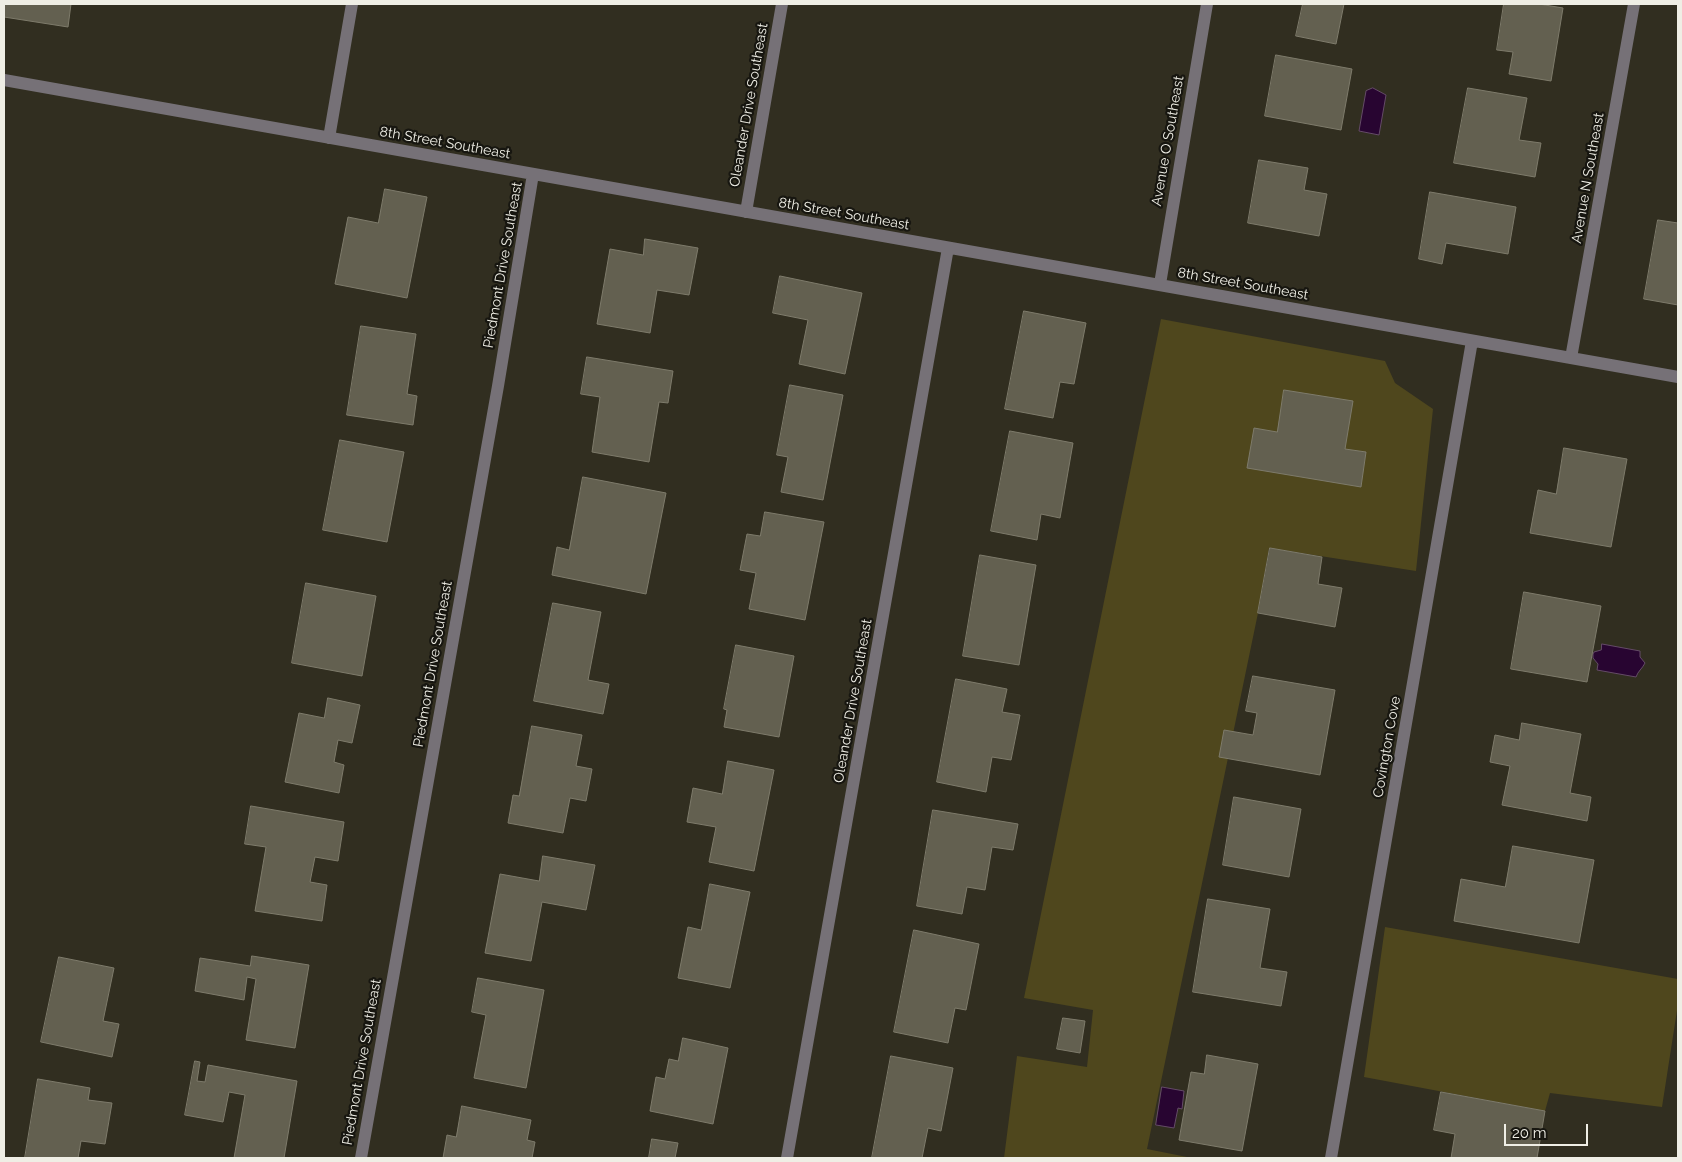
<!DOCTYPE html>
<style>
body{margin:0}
#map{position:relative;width:1682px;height:1162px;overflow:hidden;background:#312e20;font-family:Raleway,sans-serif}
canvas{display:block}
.frame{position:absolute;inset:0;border:5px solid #efeee5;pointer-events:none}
.scale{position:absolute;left:1504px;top:1124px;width:84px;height:22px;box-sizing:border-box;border:2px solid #efeee5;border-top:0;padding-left:6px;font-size:15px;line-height:18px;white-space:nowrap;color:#efeee5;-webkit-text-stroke:4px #171610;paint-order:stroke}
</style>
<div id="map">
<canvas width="1682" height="1162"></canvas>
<div class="frame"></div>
<div class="scale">20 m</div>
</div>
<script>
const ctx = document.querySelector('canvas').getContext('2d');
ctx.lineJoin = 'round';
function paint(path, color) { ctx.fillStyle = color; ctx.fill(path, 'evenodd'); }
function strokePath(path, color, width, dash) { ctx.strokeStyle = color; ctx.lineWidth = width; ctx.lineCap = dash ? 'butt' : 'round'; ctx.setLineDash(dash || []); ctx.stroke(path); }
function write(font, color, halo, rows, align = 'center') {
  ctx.font = font + ' Raleway,sans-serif'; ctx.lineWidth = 4.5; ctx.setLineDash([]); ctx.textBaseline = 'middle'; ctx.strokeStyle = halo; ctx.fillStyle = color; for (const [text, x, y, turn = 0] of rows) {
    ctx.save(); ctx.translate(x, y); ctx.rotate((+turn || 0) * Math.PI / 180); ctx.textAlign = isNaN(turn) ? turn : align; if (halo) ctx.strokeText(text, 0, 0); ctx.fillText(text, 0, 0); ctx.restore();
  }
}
paint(new Path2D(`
 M1161 319 1385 361 1395 383 1433 409 1416 571 1269 548 1258 613 1147 1149 1192 1158H1004L1017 1056 1087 1067 1093 1010 1024 998Z
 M1385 927 1678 979V1004L1662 1107 1550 1093 1545 1111 1364 1077Z`), '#4f471d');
const water = new Path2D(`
 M1373 88 1386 95 1379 135 1359 131 1366 91Z
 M1602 644 1640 651V657L1645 663C1642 669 1638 671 1636 677L1597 670 1598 664 1593 658V654L1594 652 1601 650Z
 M1162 1087 1184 1091 1182 1109 1178 1108 1174 1128 1156 1125Z`);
paint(water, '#280531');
strokePath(water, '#644b67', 1);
const building = new Path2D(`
 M4 4H71L68 27 4 17Z
 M1303 4H1344L1336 44 1296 36Z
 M1504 4H1539L1563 8 1551 81 1509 74 1513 52 1497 50Z
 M1276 55 1352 69 1341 130 1265 116Z
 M1468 88 1527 98 1519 140 1541 143 1535 177 1454 163Z
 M1259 160 1308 168 1304 190 1327 194 1319 236 1248 223Z
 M385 189 427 197 407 298 335 284 348 217 378 223Z
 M1430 192 1516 207 1508 254 1446 243 1442 264 1419 259Z
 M1658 220 1678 223V305L1644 299Z
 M645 239 698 248 689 295 657 290 650 333 597 324 610 249 643 255Z
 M780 276 862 293 845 374 799 364 808 320 773 313Z
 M1024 311 1086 323 1074 384 1060 382 1053 418 1005 409Z
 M361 326 416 334 407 394 417 396 413 425 347 415Z
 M587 357 673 371 668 403 659 402 649 462 592 452 600 397 581 394Z
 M790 385 843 395 823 500 781 492 788 457 777 455Z
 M1284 390 1353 401 1345 449 1366 452 1361 487 1247 468 1254 428 1277 432Z
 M1010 431 1073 443 1060 518 1041 514 1037 540 991 531Z
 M340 440 404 452 387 542 323 530Z
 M1564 448 1627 459 1611 547 1530 533 1538 490 1556 494Z
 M583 477 666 493 646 594 552 575 557 547 569 550Z
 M765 512 824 522 805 620 749 609 756 573 740 570 747 534 760 536Z
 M1270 548 1322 557 1318 584 1342 588 1335 627 1258 613Z
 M980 555 1036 565 1019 665 963 656Z
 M306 583 376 596 362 676 292 663Z
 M1524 592 1601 606 1587 682 1511 669Z
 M553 603 601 612 588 680 609 684 603 714 534 701Z
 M736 645 794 656 779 737 724 727 727 710 724 709Z
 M1253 676 1335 690 1320 775 1219 757 1224 730 1253 735 1257 713 1246 711Z
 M956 679 1007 689 1002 712 1020 715 1011 760 992 757 986 792 937 782Z
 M328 698 360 705 352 743 338 740 334 762 344 765 339 793 285 782 299 713 324 718Z
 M1522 723 1581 734 1570 793 1591 797 1587 821 1502 805 1510 766 1490 762 1495 735 1519 740Z
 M532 726 582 735 576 766 592 769 586 801 570 798 563 833 508 823 513 795 519 796Z
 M728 761 774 770 754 871 709 862 716 827 687 822 693 788 722 794Z
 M1234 797 1301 809 1289 877 1223 865Z
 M251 806 344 822 338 861 315 857 310 882 327 885 322 921 255 911 266 847 245 844Z
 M933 810 1018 824 1013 850 992 847 985 890 967 887 962 914 917 906Z
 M1513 846 1594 860 1579 943 1454 921 1461 879 1505 887Z
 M543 856 595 865 586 910 542 902 531 961 485 953 500 874 539 881Z
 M710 884 750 892 730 988 678 978 688 927 701 930Z
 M1208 899 1270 909 1260 968 1287 972 1281 1006 1193 992Z
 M914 930 979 944 966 1010 955 1008 948 1043 894 1032Z
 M252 956 309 965 295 1048 246 1040 256 979 247 977 244 1000 195 991 200 958 250 966Z
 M59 957 114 968 103 1021 119 1024 112 1057 41 1042Z
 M478 978 544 990 526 1088 474 1078 486 1015 472 1012Z
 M1063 1018 1085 1021 1080 1053 1057 1049Z
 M683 1038 728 1048 713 1124 650 1111 656 1077 665 1079 669 1059 678 1061Z
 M1207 1055 1258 1064 1242 1151 1179 1140 1191 1072 1204 1074Z
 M891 1056 953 1068 941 1131 928 1128 922 1158H872Z
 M195 1061 200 1062 197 1081 205 1082 208 1065 297 1081 284 1158H234L245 1095 229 1092 223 1122 185 1115Z
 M38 1079 90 1088 88 1100 112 1103 105 1144 81 1141 78 1158H25Z
 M1441 1092 1545 1111 1537 1158H1451L1455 1134 1434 1130Z
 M462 1106 531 1120 527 1140 535 1142 532 1158H443L447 1135 456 1137Z
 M652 1139 678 1143 675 1158H649Z`);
paint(building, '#636050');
strokePath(building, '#7e7b6b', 1);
strokePath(new Path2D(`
 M4 80 1678 377
 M329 138 352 4
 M746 212 782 4
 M1160 284 1207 4
 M1571 358 1634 4
 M361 1158 498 386 533 174
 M787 1158 948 248
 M1331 1158 1472 341`), '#767177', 12);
write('14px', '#efeee5', '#171610', [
 ["Oleander Drive Southeast",749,105,-80],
 ["Avenue O Southeast",1168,141,-80],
 ["8th Street Southeast",445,143,10],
 ["Avenue N Southeast",1588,178,-80],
 ["8th Street Southeast",844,214,10],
 ["Piedmont Drive Southeast",503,265,-80],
 ["8th Street Southeast",1243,284,10],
 ["Piedmont Drive Southeast",433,664,-80],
 ["Oleander Drive Southeast",853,701,-80],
 ["Covington Cove",1387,747,-80],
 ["Piedmont Drive Southeast",362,1062,-80]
]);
</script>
